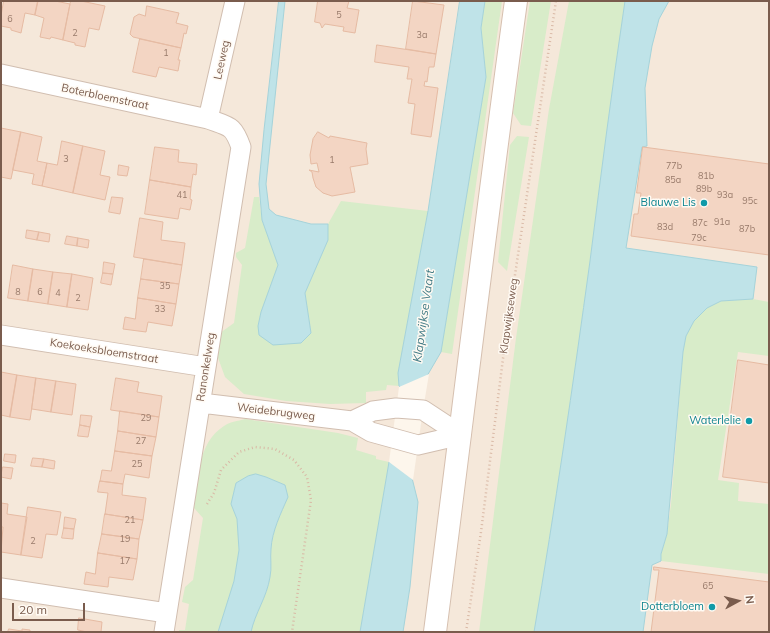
<!DOCTYPE html>
<style>
body{margin:0}
#map{position:relative;width:770px;height:633px;overflow:hidden;background:#fdf6ec;font-family:Mulish,sans-serif}
canvas{display:block}
.frame{position:absolute;inset:0;border:2px solid #7a5c4d;pointer-events:none}
.north{position:absolute;left:718px;top:581px;width:40px;height:40px;-webkit-text-stroke:3px #fffaf3;paint-order:stroke;rotate:83deg;font-size:11px;font-weight:700;line-height:16px;text-align:center;color:#7a5c4d}
.north::after{content:'';display:block;margin:auto;width:14px;height:18px;background:#7a5c4d;clip-path:polygon(50% 0,100% 100%,50% 72%,0 100%)}
.scale{position:absolute;left:12px;top:603px;width:73px;height:18px;box-sizing:border-box;border:2px solid #7a5c4d;border-top:0;padding-left:5px;font-size:12px;line-height:14px;white-space:nowrap;color:#7a5c4d;-webkit-text-stroke:3px #fffaf3;paint-order:stroke}
</style>
<div id="map">
<canvas width="770" height="633"></canvas>
<div class="frame"></div>
<div class="north">N</div>
<div class="scale">20 m</div>
</div>
<script>
const ctx = document.querySelector('canvas').getContext('2d');
ctx.lineJoin = 'round';
function paint(path, color) { ctx.fillStyle = color; ctx.fill(path, 'evenodd'); }
function strokePath(path, color, width, dash) { ctx.strokeStyle = color; ctx.lineWidth = width; ctx.lineCap = dash ? 'butt' : 'round'; ctx.setLineDash(dash || []); ctx.stroke(path); }
function write(font, color, halo, rows, align = 'center') {
  ctx.font = font + ' Mulish,sans-serif'; ctx.lineWidth = 3; ctx.setLineDash([]); ctx.textBaseline = 'middle'; ctx.strokeStyle = halo; ctx.fillStyle = color; for (const [text, x, y, turn = 0] of rows) {
    ctx.save(); ctx.translate(x, y); ctx.rotate((+turn || 0) * Math.PI / 180); ctx.textAlign = isNaN(turn) ? turn : align; if (halo) ctx.strokeText(text, 0, 0); ctx.fillText(text, 0, 0); ctx.restore();
  }
}
paint(new Path2D(`
 M1 1H769V632H1Z`), '#f5e8da');
paint(new Path2D(`
 M485 1H502L452 354 441 352 486 77 481 28Z
 M530 1H551L531 126 521 125 513 113Z
 M569 1H625C612 88 601 174 590 261 573 385 555 509 534 632H479L516 338 549 109Z
 M517 136 529 137 507 271 498 262 510 145Z
 M254 197H259L262 220 278 265 261 312 258 326 311 333 305 293 328 240V224L341 201 428 211 398 373 399 386 387 385 386 390 366 392V403L330 404 286 401 244 394 225 377 217 355 220 333 234 323 242 265 236 257V253L245 248Z
 M753 299 769 302V356L738 352 718 480 739 483 738 501 769 504V574L661 561V554L667 534 671 504 683 352 686 336 694 321 707 308 721 301Z
 M245 419 338 433 358 438 356 450 376 456V459L389 462 360 632H251C255 613 267 597 270 577 272 568 270 558 271 549 272 531 281 513 288 497L285 485 266 477 248 476 236 483 231 504 237 519 239 550 234 581 218 632H179V630H185L189 604 182 602 185 587 193 580 203 518 194 508C198 480 197 443 224 426 229 422 238 421 245 419Z`), '#d8ecc9');
const water = new Path2D(`
 M279 1H285L266 184 269 209 276 215 311 224H328V240L305 293 311 333 301 343 273 345 259 335 258 326 261 312 278 265 262 220 259 184 264 130Z
 M460 1H485L481 28 486 77 441 352 427 376 412 478 418 502 410 587 403 632H360L389 462 391 461 401 388 399 386 398 373 428 211Z
 M625 1H669L659 19 652 46 645 88 647 146 642 147 626 248 757 267 753 299 721 301 707 308 694 321 686 336 683 352 667 534 661 554V561L652 565 643 632H534C555 509 573 385 590 261 601 174 612 88 625 1Z
 M256 474 266 477 285 485 288 497C281 513 272 531 271 549 270 558 272 568 270 577 267 597 255 613 251 632H218L234 581 239 550 237 519 231 504 236 483 248 476Z`);
paint(water, '#bfe3e8');
strokePath(water, '#a5d3da', 1);
paint(new Path2D(`
 M429 374 423 410 413 480 389 462 399 387Z`), '#fdf6ec');
const building = new Path2D(`
 M4 1H38L35 15 25 13 21 33 11 30V28L1 26V16Z
 M38 1H55L70 4 63 40 51 37 50 39 40 37 44 18 35 15Z
 M71 1H81L105 6 99 30 89 28 85 47 75 45V43L63 40Z
 M318 1H349L347 8 359 10 355 33 343 31 344 27 325 24 322 28 320 23 315 22Z
 M413 1 444 5 436 54 406 49Z
 M147 6 179 13 176 23 188 26 186 34 184 33 181 48 133 37 130 34 134 17 139 14 145 16Z
 M140 39 181 48 178 60H180L178 71 159 67 156 77 133 72Z
 M377 45 436 54 434 67H429L427 82 425 81 424 86 438 88 431 137 411 134 415 104 408 103 412 79H407L409 67 375 62Z
 M1 128 21 132 11 179 1 177Z
 M21 132 42 137 37 161 47 163 42 186 32 184 34 174 13 170Z
 M318 132 329 138 330 136 367 143 366 149 368 164 350 167 355 192 332 196 323 193 316 187 313 178 312 172 309 170 319 172 317 163 311 164 310 155 313 139Z
 M62 141 83 146 73 193 42 186 47 163 57 165Z
 M83 146 105 151 100 175 110 177 105 200 73 193Z
 M155 147 179 150 178 162 197 164 196 175 193 174 191 187 150 180Z
 M643 147 769 164V255L631 236 634 214H638L641 193H637Z
 M119 165 129 167 127 176 118 175Z
 M150 180 191 187 190 199 192 200 190 210 180 208 178 219 145 214Z
 M112 197 123 198 120 214 109 212Z
 M140 218 163 222 161 240 185 243 182 265 134 257Z
 M27 230 39 232 37 240 26 238Z
 M39 232 50 234 49 242 37 240Z
 M67 236 78 238 77 246 65 244Z
 M78 238 89 240 88 248 77 246Z
 M144 259 182 265 179 284 141 279Z
 M104 262 115 264 113 274 103 273Z
 M13 265 33 269 28 301 8 298Z
 M33 269 53 272 48 304 28 301Z
 M53 272 72 274 67 307 48 304Z
 M103 273 113 274 111 285 101 283Z
 M72 274 93 278 88 310 67 307Z
 M141 279 179 284 176 304 138 298Z
 M138 298 176 304 172 326 148 322 146 332 123 329 125 317 135 319Z
 M738 360 769 365V483L723 477Z
 M1 372 17 375 10 417 1 415Z
 M17 375 36 378 30 420 10 417Z
 M36 378 56 381 51 412 32 409Z
 M116 378 139 382 137 392 162 396 159 417 111 410Z
 M56 381 76 384 72 415 51 412Z
 M120 411 159 417 156 437 118 431Z
 M81 415 92 416 90 427 80 425Z
 M80 425 90 427 88 437 78 436Z
 M118 431 156 437 152 456 115 451Z
 M115 451 152 456 149 478 125 474 123 484 100 481 102 470 111 471Z
 M5 454 16 455 15 463 4 461Z
 M33 458 44 459 42 467 31 466Z
 M44 459 55 461 54 469 42 467Z
 M3 467 13 468 11 479 1 477Z
 M100 481 123 484 122 495 146 498 143 520 105 514 108 493 98 492Z
 M1 503 8 504 7 514 27 517 21 555 1 552 3 527H1Z
 M28 507 61 512 57 535 46 534 42 558 21 555Z
 M105 514 143 520 139 539 102 534Z
 M65 517 76 519 74 529 64 528Z
 M64 528 74 529 73 539 62 538Z
 M102 534 139 539 137 559 98 553Z
 M98 553 137 559 133 580 109 577 108 587 84 584 86 572 95 574Z
 M654 567 769 582V632H651L659 570H654Z
 M79 618 102 622 101 632H87L78 630Z
 M9 629 22 631V629L30 630V632H8Z`);
paint(building, '#f3d5c3');
strokePath(building, '#e6bba3', 1);
const minor = new Path2D(`
 M1 74 208 119C230 127 233 125 241 147L164 632
 M208 119 235 1
 M1 335 206 367
 M201 403 352 421 371 432 418 445 461 435
 M352 421 373 411 396 408 423 410 461 435
 M1 588 167 613`);
const secondary = new Path2D(`
 M435 632C462 422 487 211 516 1`);
strokePath(minor, '#d1beb0', 21);
strokePath(secondary, '#d6c0b0', 24);
strokePath(new Path2D(`
 M207 504 214 493 221 470 239 452 255 447 275 449 294 460 307 477 311 500 292 632
 M466 632 481 532 506 335 556 1`), '#d9b8a5', 2.5, [1, 3]);
strokePath(minor, '#fff', 19);
strokePath(secondary, '#fff', 22);
for (const [x, y, r, color] of [
 [704,203,4,"#0f9aa8"],
 [749,421,4,"#0f9aa8"],
 [712,607,4,"#0f9aa8"]
]) { const dot = new Path2D(); dot.arc(x, y, r, 0, 2 * Math.PI); ctx.fillStyle = color; ctx.fill(dot); strokePath(dot, '#fffaf3', 1.5); }
write('9px', '#987a6a', null, [
 ["5",339,15],
 ["6",10,19],
 ["2",75,33],
 ["3a",422,35],
 ["1",166,53],
 ["3",66,159],
 ["1",332,160],
 ["77b",674,166],
 ["81b",706,176],
 ["85a",673,180],
 ["89b",704,189],
 ["41",182,195],
 ["93a",725,195],
 ["95c",750,201],
 ["91a",722,222],
 ["87c",700,223],
 ["83d",665,227],
 ["87b",747,229],
 ["79c",699,238],
 ["35",165,286],
 ["8",18,292],
 ["6",40,292],
 ["4",58,293],
 ["2",78,298],
 ["33",160,309],
 ["29",146,418],
 ["27",141,441],
 ["25",137,464],
 ["21",130,520],
 ["19",125,539],
 ["2",33,541],
 ["17",125,561],
 ["65",708,586]
]);
write('11px', '#7a5c4d', '#fffaf3', [
 ["Leeweg",222,60,-78],
 ["Boterbloemstraat",105,97,12],
 ["Klapwijkseweg",509,316,-82],
 ["Koekoeksbloemstraat",104,351,9],
 ["Ranonkelweg",206,367,-81],
 ["Weidebrugweg",276,412,7]
]);
write('11px', '#0d838f', '#fffaf3', [
 ["Blauwe Lis",696,203],
 ["Waterlelie",741,421],
 ["Dotterbloem",704,607]
], 'right');
write('italic 12px', '#437c86', '#fffaf3', [
 ["Klapwijkse Vaart",424,316,-82]
]);
</script>
